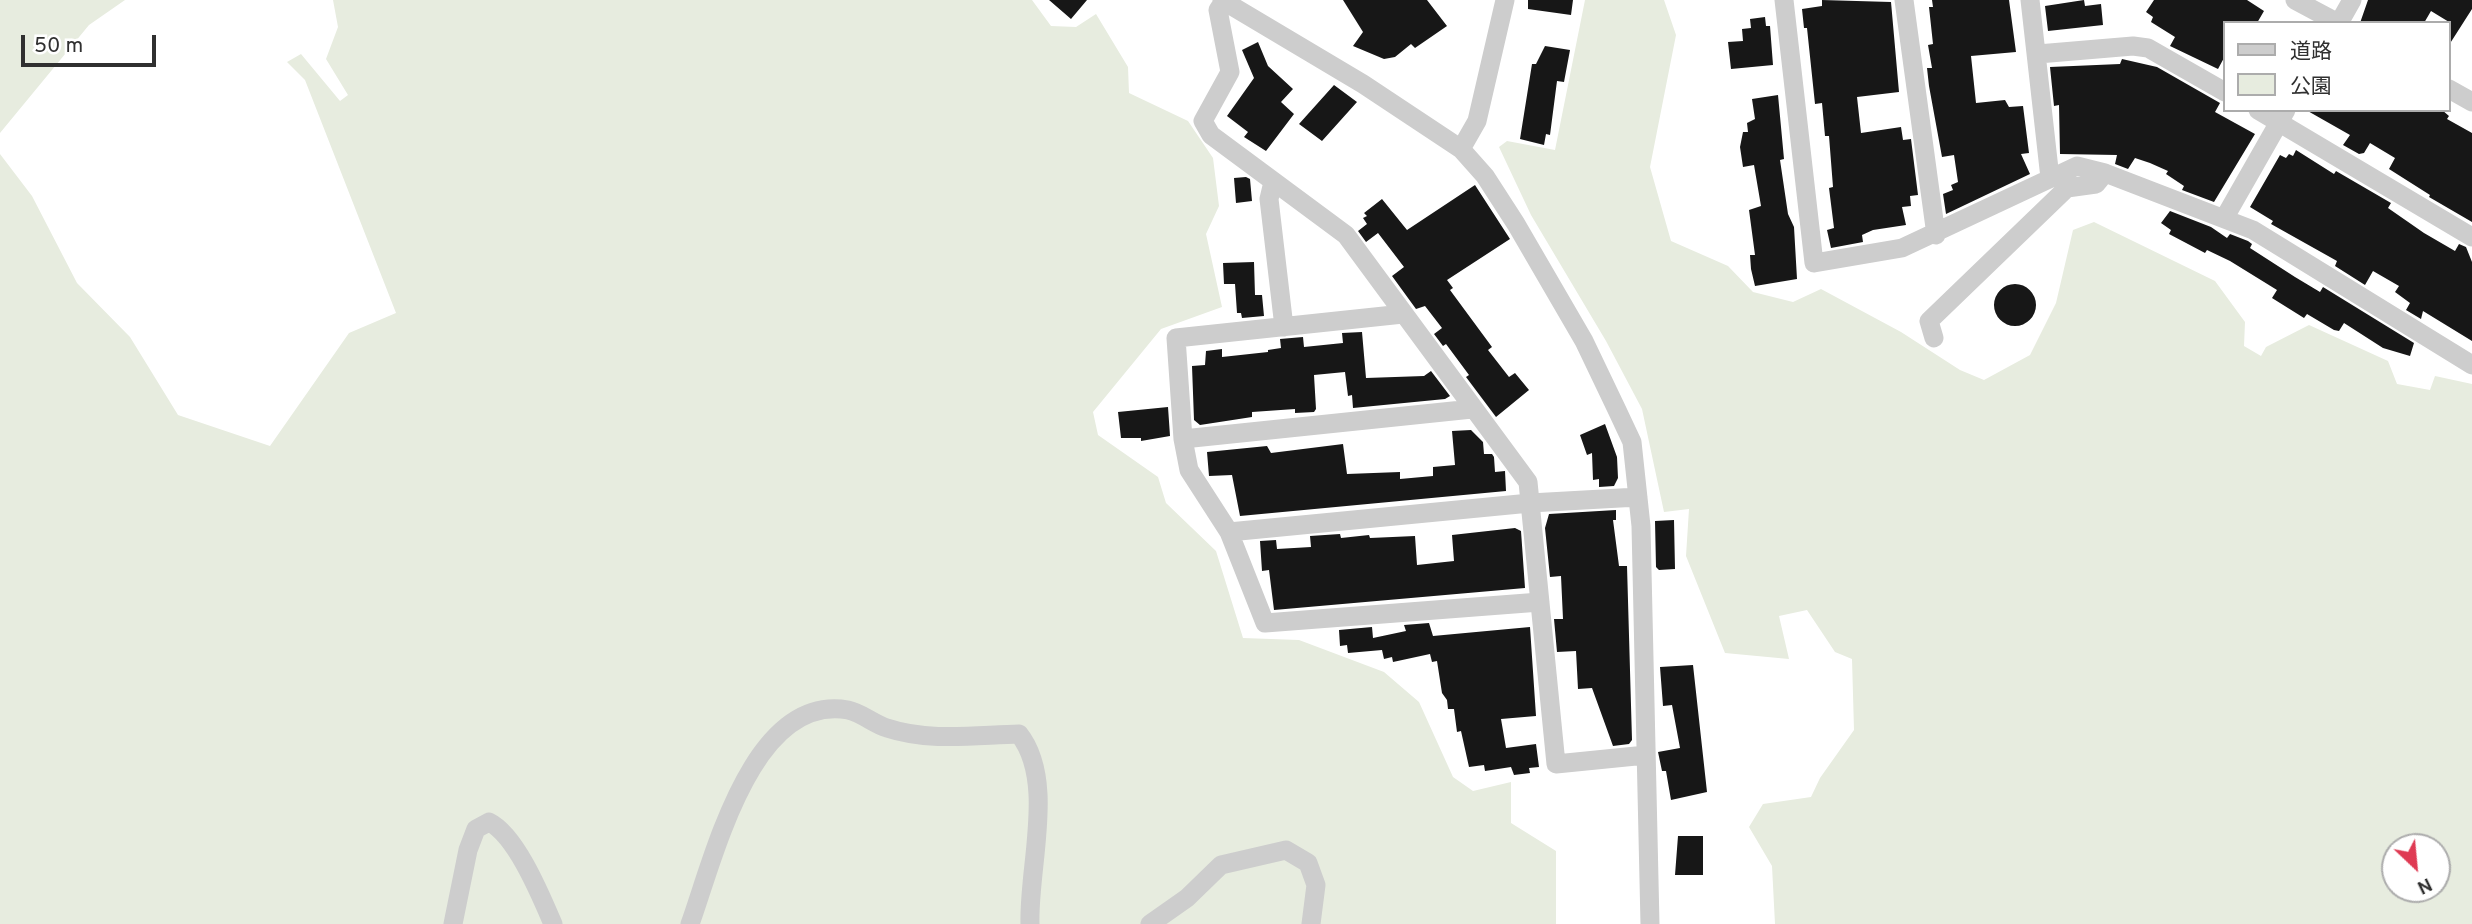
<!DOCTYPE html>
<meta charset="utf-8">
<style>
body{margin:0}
#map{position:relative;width:2472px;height:924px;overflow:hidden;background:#fff;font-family:Overpass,"Noto Sans JP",sans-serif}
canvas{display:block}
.legend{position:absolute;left:2223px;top:21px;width:228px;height:91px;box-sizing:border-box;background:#fff;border:2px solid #acacac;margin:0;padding:9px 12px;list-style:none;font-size:21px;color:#303030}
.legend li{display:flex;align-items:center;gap:14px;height:35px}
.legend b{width:35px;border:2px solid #acacac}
.north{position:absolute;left:2381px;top:833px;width:70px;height:70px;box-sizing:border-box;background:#fff;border:2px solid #acacac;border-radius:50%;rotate:154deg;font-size:19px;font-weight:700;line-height:28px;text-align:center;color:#303030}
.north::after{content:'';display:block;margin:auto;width:24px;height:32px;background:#df3a53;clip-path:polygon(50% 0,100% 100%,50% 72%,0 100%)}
.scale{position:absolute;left:21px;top:35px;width:135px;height:32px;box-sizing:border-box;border:4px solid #303030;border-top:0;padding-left:9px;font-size:21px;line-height:24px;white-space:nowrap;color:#303030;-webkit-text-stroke:5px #fff;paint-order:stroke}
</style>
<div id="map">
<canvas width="2472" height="924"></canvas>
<ul class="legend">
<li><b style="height:9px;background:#cdcdcd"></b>道路</li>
<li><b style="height:19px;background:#e7ecdf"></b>公園</li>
</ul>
<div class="north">N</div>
<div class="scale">50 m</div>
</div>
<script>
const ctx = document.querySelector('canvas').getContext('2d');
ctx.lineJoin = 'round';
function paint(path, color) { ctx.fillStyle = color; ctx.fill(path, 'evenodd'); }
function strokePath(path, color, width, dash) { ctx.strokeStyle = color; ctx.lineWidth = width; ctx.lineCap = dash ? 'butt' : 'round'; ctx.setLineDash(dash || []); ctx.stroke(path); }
paint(new Path2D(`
 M0 0H125L89 25 0 133Z
 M333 0H1032L1051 26 1076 27 1096 14 1128 67 1129 93 1188 121 1213 158 1219 206 1206 234 1222 307 1161 329 1093 412 1098 435 1158 477 1166 503 1216 551 1243 638 1299 640 1384 672 1419 702 1453 777 1473 791 1511 782V823L1556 851V924H0V154L32 196 77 283 130 337 178 415 270 446 349 333 396 313 305 80 287 62 301 54 340 101 348 95 326 59 338 27Z
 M1585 0H1664L1676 35 1650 167 1671 241 1728 266 1753 292 1793 302 1821 289 1901 332 1960 370 1984 380 2030 355 2056 303 2073 230 2094 222 2215 281 2245 322 2244 346 2261 356 2266 347 2309 325 2388 361 2397 384 2430 390 2435 376 2472 384V924H1775L1772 866 1749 827 1763 804 1811 797 1820 778 1854 730 1852 659 1835 652 1807 610 1779 616 1789 659 1725 653 1686 556 1689 509 1664 512 1642 409 1606 341 1531 215 1499 147 1507 141 1555 150ZM2395 847H2437V889H2395Z`), '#e7ecdf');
paint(new Path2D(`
 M1049 0H1087L1071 19Z
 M1343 0H1427L1447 26 1415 48 1411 44 1395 57 1384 59 1353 46 1363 32Z
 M1528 0H1573L1571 15 1528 9Z
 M1822 0 1891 2 1899 92 1857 97 1861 133 1901 127 1903 140 1911 139 1918 195 1910 196 1911 206 1902 207 1906 225 1873 230 1862 235 1863 242 1831 248 1827 230 1834 228 1829 188 1833 187 1829 136H1825L1822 103 1815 104 1807 28H1804L1802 9 1822 6Z
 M1932 0H2009L2016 52 1971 56 1976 103 2005 100 2009 107 2023 106 2029 153 2021 154 2030 174 1946 214 1943 194 1953 190 1951 185 1958 182 1954 155 1942 157 1929 86 1927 68H1932L1928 45 1933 44 1929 7H1933Z
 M2084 0 2085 6 2101 4 2103 25 2048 31 2045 6Z
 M2154 0H2247L2264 11 2257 23H2225V56L2218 69 2170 46 2175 37 2151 22 2153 17 2146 12Z
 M2368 0H2472V9L2449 45V22L2431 11 2424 23H2360Z
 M1765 17 1766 26H1770L1773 65 1731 69 1728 42 1743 41 1742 29 1751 28 1750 19Z
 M1258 42 1268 66 1293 89 1281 102 1294 114 1266 151 1244 137 1248 132 1227 116 1254 78 1242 50Z
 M1545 46 1570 50 1564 82 1557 81 1550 135 1546 134 1544 145 1520 139 1532 64H1536Z
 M2122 59 2157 67 2220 103 2215 112 2255 134 2214 202 2182 190 2184 186 2166 174 2168 171 2150 163 2135 158 2128 169 2115 164 2117 155 2060 154 2059 105 2054 106 2050 67 2120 64Z
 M1334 85 1357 102 1322 141 1299 124Z
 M1778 95 1784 159 1780 160 1788 214 1794 227 1797 279 1755 286 1751 269 1750 255H1755L1749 210 1761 206 1754 165 1743 167 1740 147 1743 132H1748L1747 123 1755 119 1752 99Z
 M2306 110H2442L2449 116 2447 119 2472 133V222L2429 197 2430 195 2389 169 2395 158 2370 143 2364 153 2359 154 2343 145 2350 135Z
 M2296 150 2334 174 2336 171 2391 203 2388 208 2424 233 2455 251 2459 244 2466 247 2472 262V341L2423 311 2421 319 2406 310 2410 303 2395 292 2399 286 2373 271 2365 285 2335 266 2337 261 2271 224 2273 221 2250 207 2280 155 2286 158 2289 154 2293 156Z
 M1246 177 1250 179 1252 201 1236 203 1234 178Z
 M1475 185 1510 239 1447 280 1453 288 1450 290 1492 347 1488 350 1509 377 1515 373 1529 390 1496 417 1466 377 1469 375 1446 344 1443 346 1434 334 1442 328 1425 306 1416 309 1392 276 1404 267 1378 233 1366 242 1358 231 1367 224 1363 218 1367 216 1364 213 1382 199 1407 230Z
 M2170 211 2211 227 2227 238 2230 234 2248 241 2252 244 2250 248 2295 277 2320 292 2323 287 2414 343 2410 356 2383 348 2344 323 2339 331 2334 330 2307 314 2304 318 2272 298 2277 290 2230 261 2207 250 2205 253 2169 234 2171 230 2161 223Z
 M1254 262 1255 295H1262L1264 316 1242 318 1241 313H1237L1235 284H1224L1223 263Z
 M1994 305a21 21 0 1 1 42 0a21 21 0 1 1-42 0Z
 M1362 332 1366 378 1424 376 1431 371 1450 396 1445 399 1353 408 1352 395 1348 396 1345 372 1314 375 1316 409 1314 412 1295 413V409L1252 412V417L1200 425 1194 420 1192 366 1205 365 1206 351 1222 349V357L1268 352V350L1281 348 1280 339 1303 337 1304 347 1343 343 1342 333Z
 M1168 407 1170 436 1141 441V438H1121L1118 412Z
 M1605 424 1617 457 1618 478 1614 486 1599 487V479L1593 480 1592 453 1587 455 1580 435Z
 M1471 430 1483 442 1484 454H1492L1494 457 1495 472 1505 471 1506 491 1240 516 1232 475 1209 476 1207 452 1267 446 1271 453 1343 444 1347 474 1400 472V479L1433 476V467L1455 465 1452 431Z
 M1616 510V520H1613L1619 566H1627L1632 740 1629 744 1613 746 1592 688 1578 689 1576 651 1557 652 1554 619H1563L1561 576 1550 577 1545 528 1549 514Z
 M1674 520 1675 569 1659 570 1656 567 1655 521Z
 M1515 528 1521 531 1525 588 1274 610 1269 570 1262 571 1260 541 1276 540 1277 549 1311 547 1310 536 1340 534 1341 538 1369 535 1370 538 1415 536 1417 565 1454 561 1452 535Z
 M1429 623 1433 636 1530 627 1536 716 1501 719 1506 748 1536 744 1539 767 1529 768 1530 773 1514 775 1511 767 1485 771 1484 765 1469 767 1461 731 1457 732 1454 709H1448L1447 700 1442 693 1437 661 1432 662 1430 654 1393 662 1392 657 1384 659 1382 650 1348 653 1347 645 1340 646 1339 630 1372 627 1373 638 1406 631 1404 625Z
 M1693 665 1707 792 1671 800 1666 771H1662L1658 752 1680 748 1672 705 1663 706 1660 667Z
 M1678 836H1703V875H1675Z`), '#171717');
strokePath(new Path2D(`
 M1222 0 1363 84 1461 149 1485 176 1516 224 1584 341 1617 410 1632 442 1641 526 1650 924
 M1784 0 1814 263 1902 248 2077 166 2105 173 2253 230 2472 365
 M1904 0 1936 235
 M2030 0 2050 178
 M2295 0 2338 23
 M1224 1 1218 10 1230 72 1203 121 1211 135 1346 235 1528 482 1556 764 1646 755
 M2339 23 2352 0
 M2038 54 2133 46 2148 48 2225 92
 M2449 89 2472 102
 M2258 110 2472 237
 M1461 149 1477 121 1505 0
 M1273 182 1269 199 1284 327
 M2225 217 2286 110
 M1403 314 1176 338 1183 439 1189 470 1229 532 1265 623 1540 602
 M1934 338 1929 321 2067 188 2096 184 2105 173
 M1183 439 1472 409
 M1229 532 1530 503 1638 497
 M453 924 468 850 476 829 489 822C516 835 541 896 553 924
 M690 924C714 858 752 693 848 710 862 713 874 724 887 728 929 742 976 735 1019 734 1056 781 1028 867 1030 924
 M1150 924 1187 898 1221 865 1286 850 1308 863 1316 885 1311 924`), '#cdcdcd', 19);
</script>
